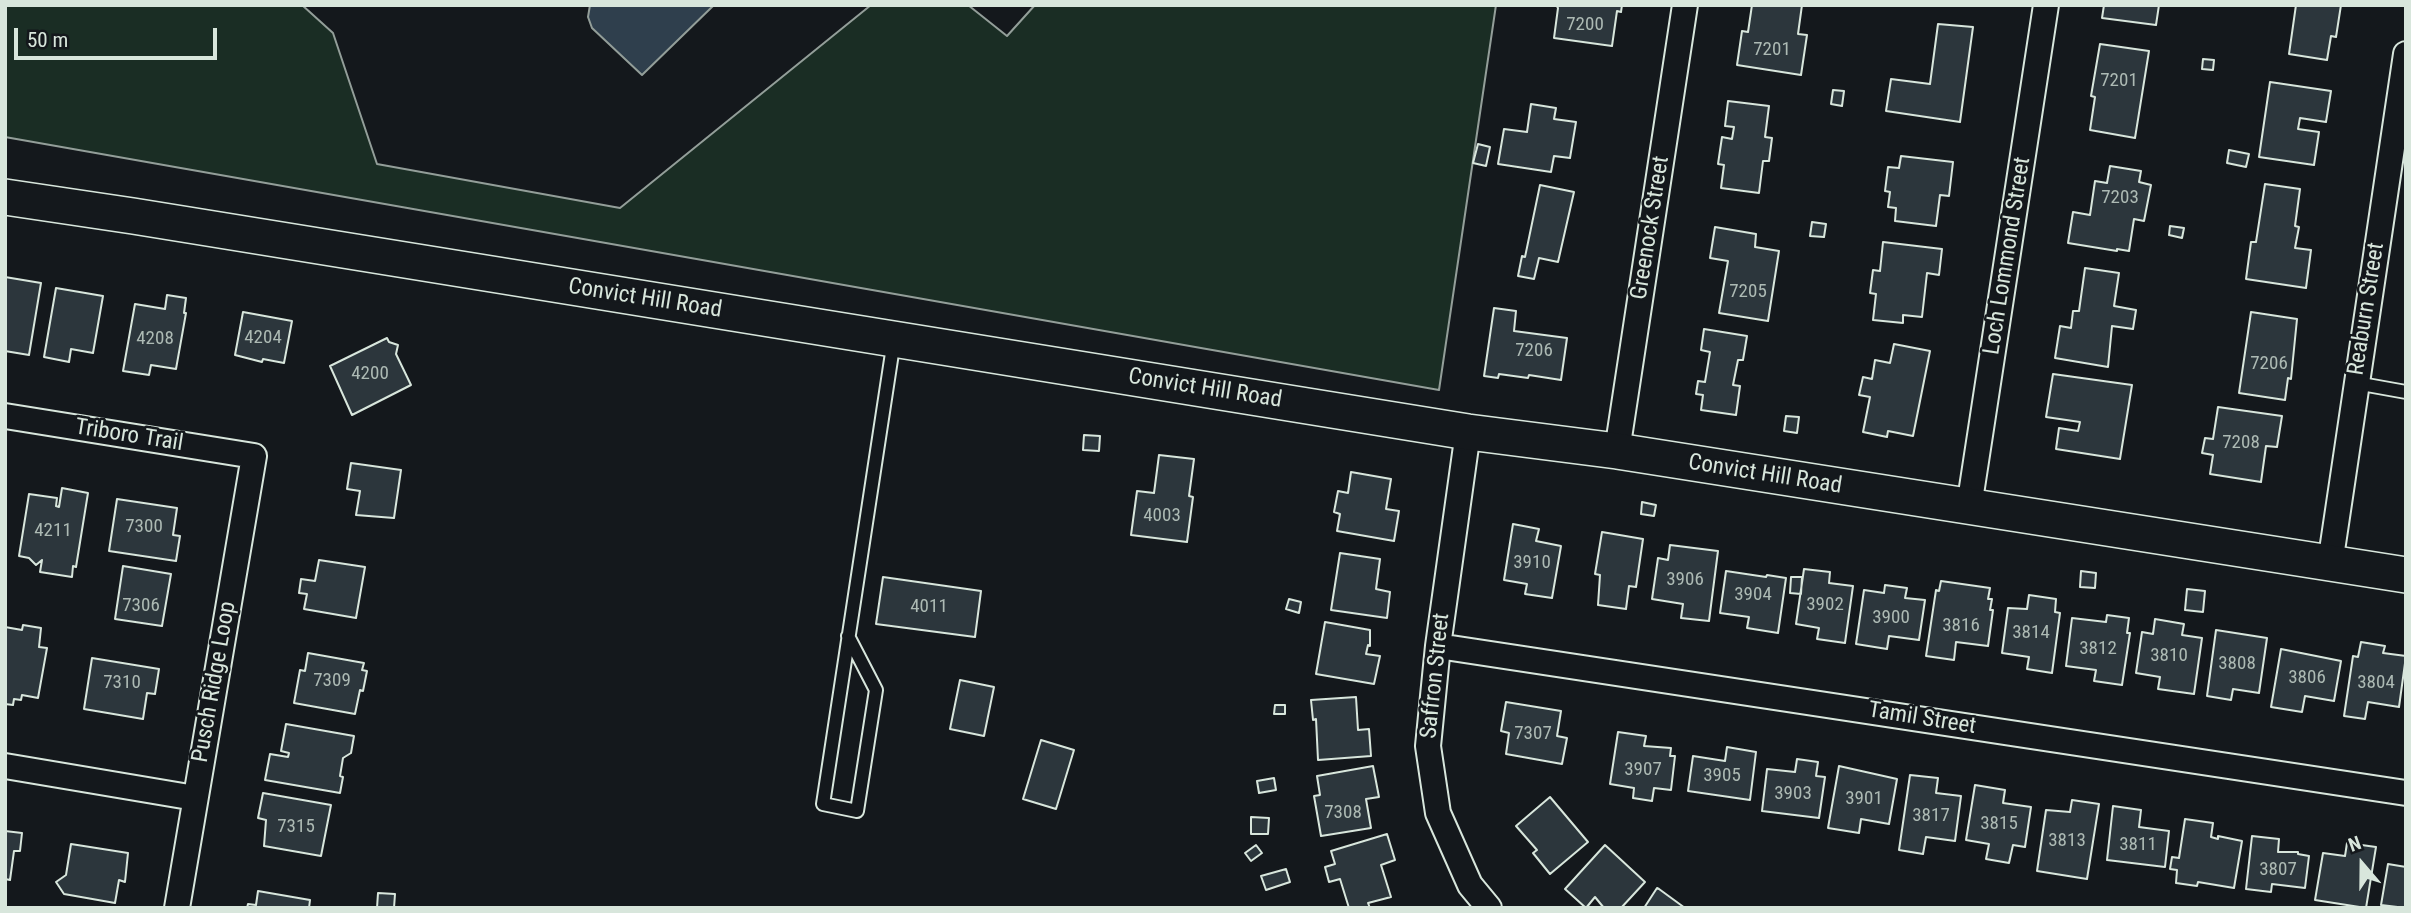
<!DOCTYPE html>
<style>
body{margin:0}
#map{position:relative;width:2411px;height:913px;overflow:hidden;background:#14181c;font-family:"Roboto Condensed",sans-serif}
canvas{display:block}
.frame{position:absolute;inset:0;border:7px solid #d8e6dc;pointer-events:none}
.north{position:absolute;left:2327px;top:829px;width:70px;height:70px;-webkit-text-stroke:5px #14181c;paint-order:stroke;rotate:340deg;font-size:19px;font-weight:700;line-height:28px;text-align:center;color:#d8e6dc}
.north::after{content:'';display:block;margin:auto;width:24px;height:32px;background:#d8e6dc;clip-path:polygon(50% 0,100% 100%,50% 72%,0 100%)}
.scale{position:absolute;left:14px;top:28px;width:203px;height:32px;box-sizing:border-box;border:4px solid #d8e6dc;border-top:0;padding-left:9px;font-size:21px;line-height:24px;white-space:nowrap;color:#d8e6dc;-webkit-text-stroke:5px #14181c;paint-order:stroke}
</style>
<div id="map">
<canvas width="2411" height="913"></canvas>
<div class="frame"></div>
<div class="north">N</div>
<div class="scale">50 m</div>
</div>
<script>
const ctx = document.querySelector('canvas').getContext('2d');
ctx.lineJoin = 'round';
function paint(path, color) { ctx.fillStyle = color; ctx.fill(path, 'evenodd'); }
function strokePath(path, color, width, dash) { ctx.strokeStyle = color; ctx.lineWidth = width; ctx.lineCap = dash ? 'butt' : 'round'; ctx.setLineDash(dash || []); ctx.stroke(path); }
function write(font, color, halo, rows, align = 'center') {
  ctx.font = font + ' "Roboto Condensed",sans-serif'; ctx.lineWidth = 5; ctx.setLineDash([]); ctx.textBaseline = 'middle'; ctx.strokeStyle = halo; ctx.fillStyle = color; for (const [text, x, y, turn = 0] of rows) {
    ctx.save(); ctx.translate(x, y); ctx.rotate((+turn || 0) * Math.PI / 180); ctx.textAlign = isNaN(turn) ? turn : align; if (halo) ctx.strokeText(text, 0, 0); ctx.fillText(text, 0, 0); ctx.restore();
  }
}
const green = new Path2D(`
 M5 5H302L333 33 377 164 620 208 871 5H968L1007 36 1035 5H1496L1439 390 5 137Z`);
paint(green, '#1a2d24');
strokePath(green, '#939e99', 2);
const water = new Path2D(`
 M590 5H714L642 75 592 28 588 17Z`);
paint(water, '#2f3f4d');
strokePath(water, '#939e99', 2);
const building = new Path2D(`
 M1556 5H1622L1621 12 1617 11 1612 46 1554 38 1558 8Z
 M1752 5H1802L1798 34 1807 35 1801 75 1737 65 1742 31 1748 32Z
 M2104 5H2159L2156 25 2102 18Z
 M2296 5H2341L2336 37 2331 36 2327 60 2289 54Z
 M1938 24 1973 27 1960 122 1886 111 1891 79 1930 84Z
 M2100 44 2149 51 2135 138 2090 130 2095 97 2091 96Z
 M2203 59 2214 60 2213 70 2202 69Z
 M2270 82 2331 91 2326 122 2300 118 2298 129 2319 132 2314 165 2259 157Z
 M1833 90 1844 91 1842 106 1831 104Z
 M1728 101 1769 106 1765 137 1772 138 1769 161H1763L1759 193 1721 188 1724 165 1718 164 1722 137 1732 139 1734 127 1725 126Z
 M1531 104 1556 108 1554 119 1576 122 1570 158 1554 156 1551 172 1498 164 1504 129 1527 132Z
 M1478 144 1490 147 1486 166 1473 163Z
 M2229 150 2249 154 2246 167 2227 163Z
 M1901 156 1953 162 1949 196 1940 195 1936 226 1895 221 1896 208 1888 207 1890 192 1885 191 1888 167 1899 168Z
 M2110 166 2141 171 2139 182 2151 185 2144 221 2134 219 2129 251 2117 249V251L2068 243 2073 212 2090 215 2095 181 2107 183Z
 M2265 184 2300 189 2295 226 2299 227 2295 248 2311 250 2306 288 2246 279 2251 242H2256Z
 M1540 185 1574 192 1558 262 1539 258 1534 279 1518 276 1522 256 1525 257Z
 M1812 222 1826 224 1824 237 1810 236Z
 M2170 226 2184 228 2182 238 2169 235Z
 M1715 227 1756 234 1755 247 1779 251 1768 321 1719 313 1728 261 1710 258Z
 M1883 242 1942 249 1939 275 1927 273 1922 317 1903 315V323L1873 320 1876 294 1870 293 1873 270 1880 271Z
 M2085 268 2119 273 2114 306 2136 310 2133 329 2112 326 2108 367 2055 358 2060 326 2071 328 2073 311H2079Z
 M5 277 41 283 29 355 5 351Z
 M56 288 103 296 93 353 71 349 69 362 44 357Z
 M167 295 186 298 184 313H186L176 369 151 365 149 375 123 371 135 304 165 309Z
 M1494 308 1516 311 1514 331 1567 338 1561 380 1529 375 1528 378 1499 374 1498 378 1484 376Z
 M243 312 292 321 284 363 263 359 262 362 235 355Z
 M2251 312 2297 319 2291 379 2288 378 2285 400 2239 393Z
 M1704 329 1747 336 1743 360H1738L1733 385 1740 386 1736 415 1701 410 1703 395 1696 394 1698 381 1705 382 1710 352 1701 350Z
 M387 338 389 342 398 345 396 354 411 385 352 415 330 366Z
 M1894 344 1930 351 1913 436 1888 431 1887 437 1863 432 1870 397 1859 395 1863 377 1872 379 1875 360 1890 363Z
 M2053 374 2132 385 2120 459 2056 449 2059 428 2078 431 2080 422 2046 417Z
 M2218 407 2282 416 2277 447 2266 446 2261 482 2210 474 2213 455 2202 453 2205 438 2213 439Z
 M1786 416 1799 417 1797 433 1784 431Z
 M1084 435 1100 436 1099 451 1083 450Z
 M1159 455 1194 459 1189 496 1193 497 1187 542 1131 535 1137 491 1154 493Z
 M351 463 401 470 394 518 356 515 360 491 347 489Z
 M1351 472 1391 479 1386 509 1399 511 1394 541 1337 531 1340 514 1334 512 1338 491 1348 493Z
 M62 488 88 493 76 567 73 566 72 577 40 572 42 560 36 565 29 558 19 556 29 494 57 498 56 506 59 507Z
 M117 499 177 508 173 535 180 536 176 561 109 551Z
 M1642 502 1656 505 1654 516 1641 514Z
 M1513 524 1539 529 1536 541 1561 546 1552 598 1525 594 1527 584 1504 580Z
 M1602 532 1643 539 1636 587 1629 586 1626 609 1598 605 1600 575 1595 574Z
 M1670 545 1718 551 1709 621 1681 618 1683 604 1652 599 1658 558 1668 560Z
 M1340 553 1380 559 1376 589 1390 592 1387 618 1331 610Z
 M319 560 365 567 356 618 304 609 307 594 299 593 301 579 315 581Z
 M123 566 171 574 162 626 115 619Z
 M1804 569 1830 572 1829 583 1853 586 1845 643 1817 639 1819 628 1796 624Z
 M1726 571 1766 577 1767 575 1786 578 1778 633 1747 628 1749 617 1720 613Z
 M2081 571 2096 573 2095 588 2080 587Z
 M883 577 981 591 975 637 876 624Z
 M1791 577H1802L1801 594 1790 593Z
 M1941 581 1990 588 1988 599H1992L1990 610H1993L1988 646 1956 642 1954 660 1926 656 1936 590 1939 591Z
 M1885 585 1907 588 1905 598 1925 600 1919 640 1889 636 1887 649 1856 644 1864 590 1884 593Z
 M2187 589 2205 591 2203 612 2185 610Z
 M2029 595 2056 599 2055 612 2060 613 2052 673 2027 669 2029 657 2002 653 2008 608 2027 609Z
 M1289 599 1301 602 1299 613 1286 609Z
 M2107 615 2129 618 2127 633H2130L2122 685 2094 681 2096 670 2066 666 2072 618 2106 622Z
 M2155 619 2184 624 2182 635 2202 638 2194 694 2158 689 2160 677 2136 673 2142 632 2153 634Z
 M1325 622 1370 630V646L1368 645 1366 654 1380 656 1374 684 1316 674Z
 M23 625 41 628 39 647 47 648 38 698 22 695 21 700 14 699 13 705 5 704V627L22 630Z
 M2216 630 2267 638 2259 693 2233 689 2231 700 2207 696Z
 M2361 642 2385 646 2383 653 2406 656 2399 707 2368 702 2365 719 2344 716 2353 656 2358 657Z
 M2281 649 2341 661 2334 701 2305 696 2302 712 2271 707Z
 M308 653 364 663 362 670 367 671 363 691 360 690 355 714 294 703 300 670 305 671Z
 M92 658 159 669 155 694 147 693 143 719 84 709Z
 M960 680 994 687 984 736 950 729Z
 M1356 697 1358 730 1369 729 1371 756 1318 760 1316 719 1313 720 1311 700Z
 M1506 702 1561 711 1557 736 1567 738 1562 764 1506 754 1509 733 1501 731Z
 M1275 705H1285V714H1274Z
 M286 724 354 736 351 753 343 758 340 776 343 777 340 793 265 780 270 754 288 757 289 753 281 751Z
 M1618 732 1646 736 1644 746 1671 748 1670 756H1675L1671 790 1654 788 1652 801 1633 798 1634 788 1610 784Z
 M1041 740 1074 750 1056 809 1023 799Z
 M1727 747 1756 752 1750 800 1688 791 1693 756 1725 761Z
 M1797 759 1818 762 1816 776 1825 777 1819 818 1762 811 1767 769 1795 772Z
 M1373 766 1379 797 1366 799 1371 828 1321 836 1314 796 1320 795 1317 776Z
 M1839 766 1897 779 1889 824 1861 819 1859 833 1828 828Z
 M1910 775 1938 778 1936 793 1961 796 1955 841 1926 837 1923 854 1899 850Z
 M1274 778 1276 790 1259 793 1257 781Z
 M1975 785 2005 790 2003 803 2031 807 2025 847 2013 845 2009 863 1986 859 1989 844 1966 840Z
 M263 793 331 805 321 856 264 846 266 820 258 818Z
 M1550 797 1588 842 1550 874 1533 853 1537 850 1516 826Z
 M2072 800 2099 804 2087 879 2037 871 2046 810 2070 812Z
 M2113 806 2141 810 2139 827 2169 831 2165 867 2107 860Z
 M1251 817 1269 818 1268 834H1251Z
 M2185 819 2213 823 2211 837 2218 839V836L2242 841 2234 888 2198 882 2197 886 2176 883 2177 870 2170 869 2172 857 2179 858Z
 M5 831 22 833 20 851H14L10 880 5 879Z
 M1387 834 1395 860 1381 865 1391 897 1368 903 1370 908H1349L1340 879 1329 882 1325 867 1335 864 1331 851Z
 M2252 836 2279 839 2278 852H2298V854L2309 856 2305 888 2272 884 2271 892 2246 889Z
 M2347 843 2376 847 2366 908 2315 900 2323 853 2345 856Z
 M71 844 128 853 125 882 119 880 115 903 64 894 56 882 66 875Z
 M1256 845 1262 853 1251 861 1245 853Z
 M1605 845 1645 882 1621 908H1604L1595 897 1586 908 1565 889Z
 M2388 864 2406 867V908L2381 905Z
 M1286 869 1290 882 1266 890 1261 876Z
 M1657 888 1659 889 1685 908H1644Z
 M258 891 310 900 309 908H247L248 904 256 905Z
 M378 893 395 894 394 908H377Z`);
paint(building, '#2c363c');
strokePath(building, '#d8e6dc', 2);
const lane = new Path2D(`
 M2356 383 2406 392
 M848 636 876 690 857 811 823 804 894 340`);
const street = new Path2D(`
 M5 416 254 456 177 908
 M1468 432 1438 646 1428 746 1438 813 1470 885 1489 908
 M1617 451 1685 5
 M1969 507 2046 5
 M2330 564 2406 54
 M1438 646 2406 793
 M5 766 195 798`);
const secondary = new Path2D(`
 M5 197 133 216 1468 432 1617 451 2406 575`);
strokePath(lane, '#d8e6dc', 16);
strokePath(street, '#d8e6dc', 28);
strokePath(secondary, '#d8e6dc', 38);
strokePath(lane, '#14181c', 12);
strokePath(street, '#14181c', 24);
strokePath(secondary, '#14181c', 35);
write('19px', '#adbab4', null, [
 ["7200",1585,25],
 ["7201",1772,50],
 ["7201",2119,81],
 ["7203",2120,198],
 ["7205",1748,292],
 ["4204",263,338],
 ["4208",155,339],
 ["7206",1534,351],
 ["7206",2269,364],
 ["4200",370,374],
 ["7208",2241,443],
 ["4003",1162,516],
 ["7300",144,527],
 ["4211",53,531],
 ["3910",1532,563],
 ["3906",1685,580],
 ["3904",1753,595],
 ["3902",1825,605],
 ["7306",141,606],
 ["4011",929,607],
 ["3900",1891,618],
 ["3816",1961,626],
 ["3814",2031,633],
 ["3812",2098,649],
 ["3810",2169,656],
 ["3808",2237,664],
 ["3806",2307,678],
 ["7309",332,681],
 ["7310",122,683],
 ["3804",2376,683],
 ["7307",1533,734],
 ["3907",1643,770],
 ["3905",1722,776],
 ["3903",1793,794],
 ["3901",1864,799],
 ["7308",1343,813],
 ["3817",1931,816],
 ["3815",1999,824],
 ["7315",296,827],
 ["3813",2067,841],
 ["3811",2138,845],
 ["3807",2278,870]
]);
write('23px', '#d8e6dc', '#14181c', [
 ["Greenock Street",1651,228,-81],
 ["Loch Lommond Street",2008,256,-81],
 ["Convict Hill Road",645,299,9],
 ["Reaburn Street",2367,309,-81],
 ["Convict Hill Road",1205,389,9],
 ["Triboro Trail",129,436,9],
 ["Convict Hill Road",1765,475,9],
 ["Saffron Street",1436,676,-84],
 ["Pusch Ridge Loop",215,682,-80],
 ["Tamil Street",1922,719,9]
]);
</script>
